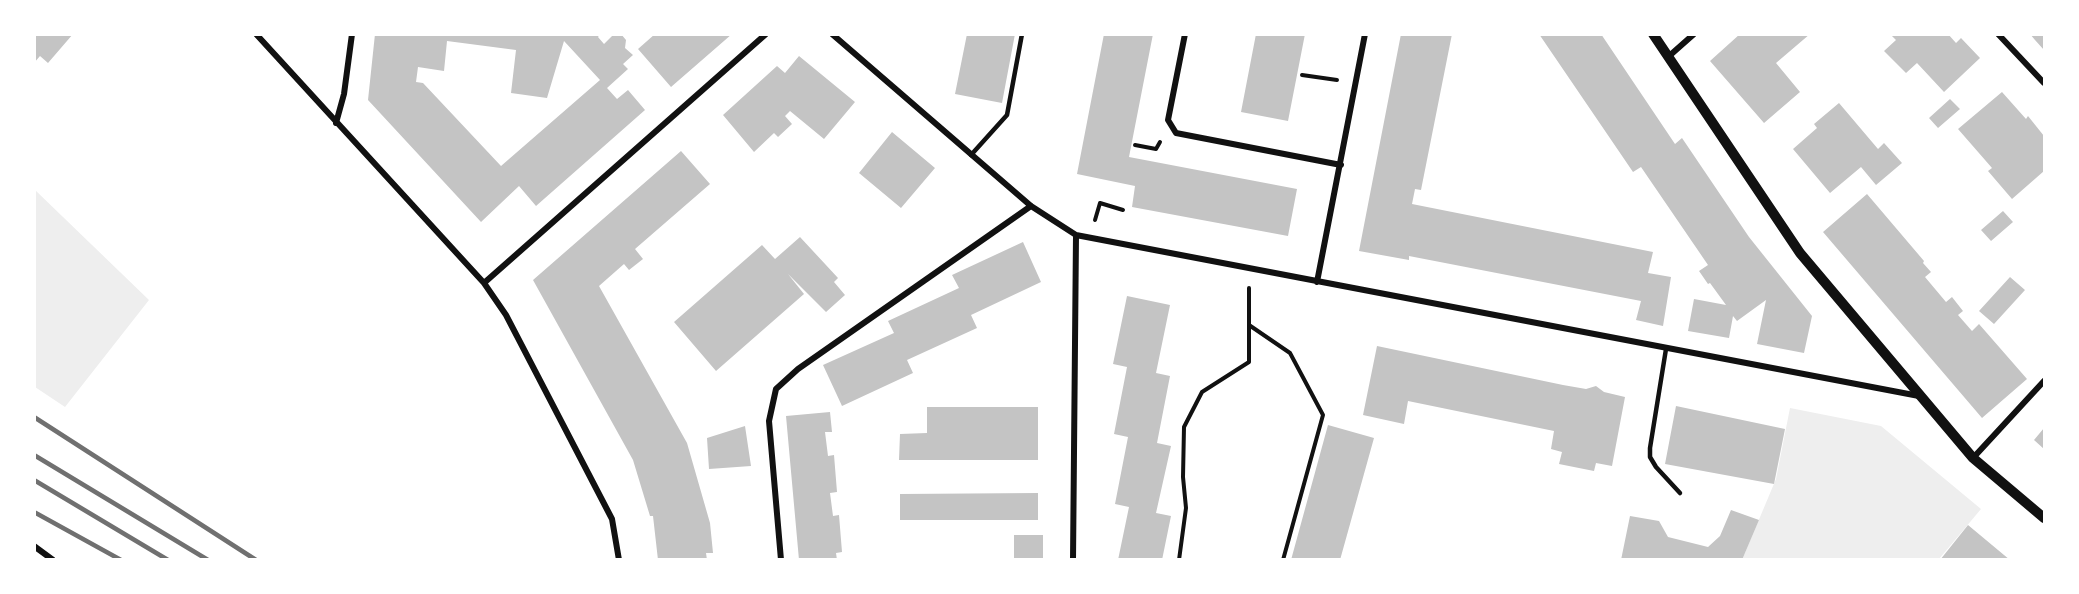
<!DOCTYPE html>
<style>
body{margin:0}
#map{position:relative;width:2079px;height:594px;overflow:hidden;background:#fff;font-family:"Roboto Condensed",sans-serif}
canvas{display:block}
.frame{position:absolute;inset:0;border:36px solid #fff;pointer-events:none}
</style>
<div id="map">
<canvas width="2079" height="594"></canvas>
<div class="frame"></div>
</div>
<script>
const ctx = document.querySelector('canvas').getContext('2d');
ctx.lineJoin = 'round';
function paint(path, color) { ctx.fillStyle = color; ctx.fill(path, 'evenodd'); }
function strokePath(path, color, width, dash) { ctx.strokeStyle = color; ctx.lineWidth = width; ctx.lineCap = dash ? 'butt' : 'round'; ctx.setLineDash(dash || []); ctx.stroke(path); }
paint(new Path2D(`
 M34 189 149 300 65 407 35 387Z
 M1790 408 1881 426 1981 509 1939 559 1742 560 1776 479Z`), '#eee');
paint(new Path2D(`
 M34 34H73L48 63 40 56 34 63Z
 M375 34H600L598 37 604 44 614 34H621L626 40 625 48 633 55 623 64 628 69 607 88 617 99 628 90 645 110 536 206 519 186 481 222 368 100ZM447 41 516 50 511 93 547 98 564 41 600 80 501 166 423 83 416 82 418 67 444 71Z
 M655 34H732L671 87 638 49Z
 M967 34H1015L1002 103 955 94Z
 M1104 34H1153L1129 157 1297 189 1288 236 1132 207 1135 186 1077 174Z
 M1256 34H1305L1288 121 1241 112Z
 M1401 34H1452L1421 190 1415 189 1412 204 1653 252 1648 273 1671 277 1663 326 1636 320 1641 301 1409 256V260L1359 251Z
 M1539 34H1601L1675 144 1682 138 1749 237 1812 316 1804 353 1757 344 1766 300 1737 321 1733 316 1729 338 1688 331 1694 299 1726 305 1710 283 1708 284 1699 271 1708 265 1641 167 1633 172Z
 M1740 34H1810L1776 63 1800 92 1764 123 1710 61Z
 M1890 34H1948L1956 43 1961 38 1980 58 1944 92 1917 63 1906 73 1884 51 1896 40Z
 M2030 34H2044V50L2035 40Z
 M799 56 855 102 824 139 790 111 785 116 792 124 778 137 774 133 754 152 723 115 777 66 785 73Z
 M2002 92 2026 119 2028 116 2044 136V171L2012 199 1988 171 1992 168 1958 129Z
 M1950 99 1960 109 1938 128 1929 118Z
 M1839 103 1878 149 1884 143 1902 163 1876 185 1861 167 1830 193 1793 149 1817 128 1814 124Z
 M892 132 935 168 901 208 859 173Z
 M681 151 710 184 635 249 643 259 629 270 624 264 599 286 687 443 710 523 713 553H706L707 560H658L653 516H650L633 460 533 280Z
 M1867 194 1924 261 1923 263 1931 272 1925 277 1946 302 1952 297 1963 311 1958 315 1972 331 1979 324 2027 379 1982 418 1823 232Z
 M2003 211 2013 222 1991 241 1981 230Z
 M800 237 838 278 834 282 845 295 826 312 788 274 804 294 716 371 674 322 762 245 775 259Z
 M1023 242 1041 282 971 315 977 328 907 360 913 373 842 406 823 365 894 333 888 321 959 288 952 275Z
 M2010 277 2025 290 1994 324 1979 311Z
 M1127 296 1170 305 1156 373 1170 376 1157 443 1171 446 1156 513 1171 516 1162 560H1118L1129 507 1115 504 1128 437 1114 434 1127 367 1113 364Z
 M1377 346 1563 385 1586 389 1596 386 1604 392 1625 397 1612 466 1596 463 1594 471 1559 464 1562 452 1551 449 1554 431 1408 401 1404 424 1363 415Z
 M1676 406 1785 429 1774 484 1665 464Z
 M927 407H1038V460H899L900 434 927 433Z
 M830 412 832 432H825L828 456 834 455 837 492 830 493 833 516 839 515 842 552 836 553 837 560H799L786 416Z
 M1328 425 1374 438 1340 560H1291Z
 M745 426 751 466 709 469 707 438Z
 M2044 428V449L2034 440Z
 M1038 493V520H900V494Z
 M1731 510 1759 520 1742 560H1621L1630 516 1659 521 1668 537 1708 547 1720 536Z
 M1968 525 2010 560H1940Z
 M1014 535H1043V560H1014Z`), '#c4c4c4');
strokePath(new Path2D(`
 M1302 75 1337 80
 M1135 145 1156 149 1160 142
 M1095 220 1100 203 1123 210
 M1249 288V325L1290 353 1323 415 1283 560
 M1179 560 1186 508 1183 477 1184 427 1202 392 1249 362V325`), '#111', 4);
strokePath(new Path2D(`
 M971 155 1007 115 1022 34
 M1666 349 1650 448V457L1656 467 1680 493`), '#111', 4.5);
strokePath(new Path2D(`
 M256 34 484 283 506 315 612 519 619 560
 M832 34 1031 206 1076 235 1919 396
 M1185 34 1168 120 1176 133 1341 165
 M1998 34 2044 83
 M1668 57 1694 34
 M336 123 344 94 352 34
 M1317 282 1365 34
 M484 283 766 34
 M1973 458 2044 381
 M34 546 53 560
 M781 560 769 421 776 389 798 369 1031 206
 M1073 560 1076 235`), '#111', 6);
strokePath(new Path2D(`
 M1653 34 1800 253 1973 458 2044 518`), '#111', 10);
strokePath(new Path2D(`
 M34 417 256 560
 M34 455 208 560
 M34 480 168 560
 M34 512 121 560`), '#707070', 4.5);
</script>
